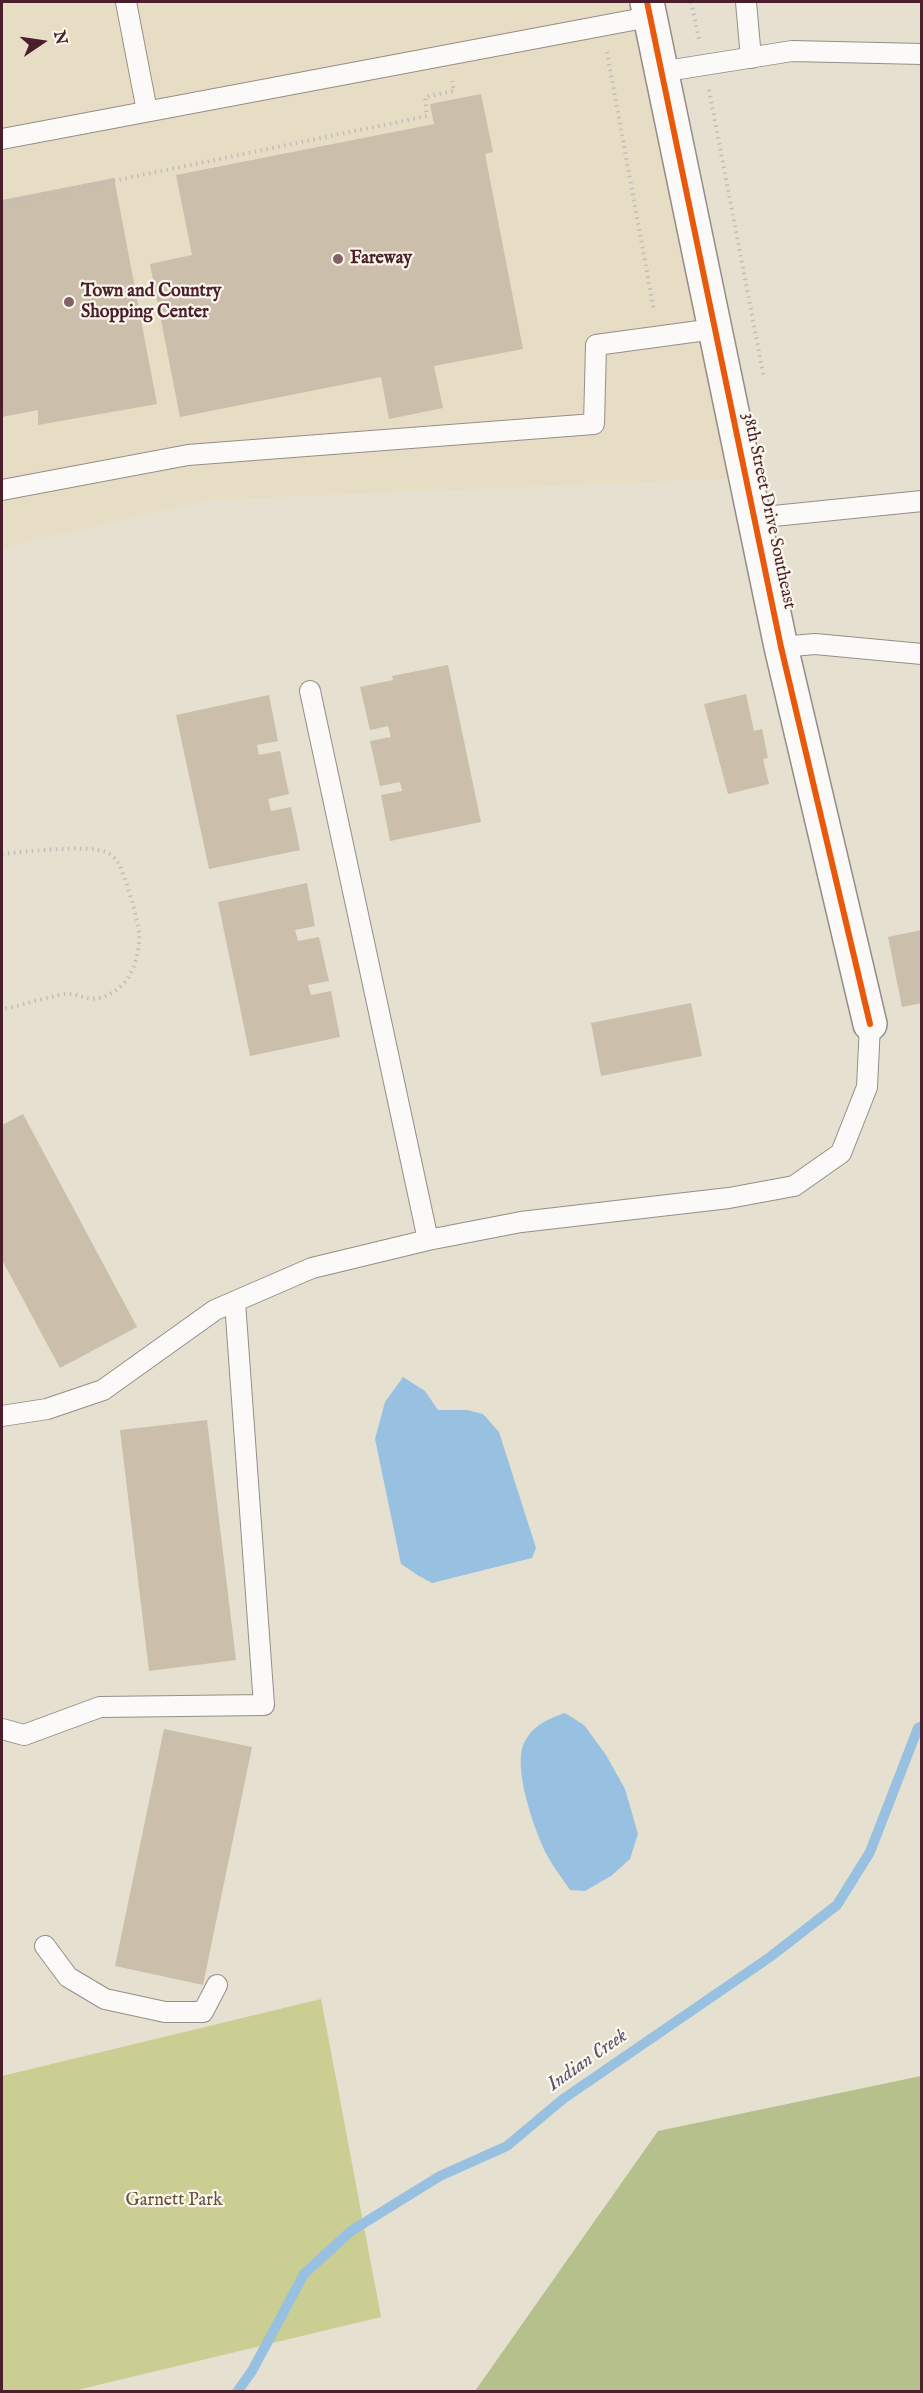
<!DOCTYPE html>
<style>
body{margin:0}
#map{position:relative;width:923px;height:2393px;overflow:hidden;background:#e6e0d0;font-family:"IM FELL English",serif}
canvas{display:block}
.frame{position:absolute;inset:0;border:3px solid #4a1f2b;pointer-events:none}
.north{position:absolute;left:12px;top:12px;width:60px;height:60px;-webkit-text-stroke:4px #fbf7ec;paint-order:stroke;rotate:77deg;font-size:16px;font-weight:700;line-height:24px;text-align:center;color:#4a1f2b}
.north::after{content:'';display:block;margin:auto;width:21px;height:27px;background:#4a1f2b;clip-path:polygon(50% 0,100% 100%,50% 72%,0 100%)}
</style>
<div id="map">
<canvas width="923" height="2393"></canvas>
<div class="frame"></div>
<div class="north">N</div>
</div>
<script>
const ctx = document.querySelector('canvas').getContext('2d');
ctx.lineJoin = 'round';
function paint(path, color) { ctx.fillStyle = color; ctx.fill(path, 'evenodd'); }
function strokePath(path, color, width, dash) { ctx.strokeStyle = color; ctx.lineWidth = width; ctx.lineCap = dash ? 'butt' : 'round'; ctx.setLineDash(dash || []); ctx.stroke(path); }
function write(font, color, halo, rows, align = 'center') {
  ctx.font = font + ' "IM FELL English",serif'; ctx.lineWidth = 4.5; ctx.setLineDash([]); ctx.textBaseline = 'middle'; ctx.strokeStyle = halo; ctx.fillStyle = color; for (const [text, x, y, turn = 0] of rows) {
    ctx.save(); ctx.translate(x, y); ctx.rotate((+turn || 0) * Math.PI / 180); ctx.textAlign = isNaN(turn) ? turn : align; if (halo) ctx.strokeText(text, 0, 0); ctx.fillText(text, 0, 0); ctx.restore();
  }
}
paint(new Path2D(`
 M2 2H647L746 478 211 500 2 548Z`), '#e7ddc4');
paint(new Path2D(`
 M321 1999 381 2317 73 2391H2V2076Z`), '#cace92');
paint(new Path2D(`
 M921 2076V2391H475L658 2131Z`), '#b6c08d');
paint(new Path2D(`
 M403 1377 425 1391 438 1410H467L483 1414 499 1432 536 1548 532 1558 432 1583 419 1576 401 1564 375 1439 385 1402Z
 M565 1713 584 1725 606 1755 625 1789 638 1834 630 1859 611 1876 585 1891 570 1890C563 1879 553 1867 547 1855 535 1832 511 1765 525 1741 535 1724 548 1719 565 1713Z`), '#97c0e1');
strokePath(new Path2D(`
 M237 2392 252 2371 304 2274 351 2231 440 2176 507 2146 563 2099 770 1957 837 1905 870 1852 918 1728 922 1726`), '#97c0e1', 10);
paint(new Path2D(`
 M481 94 493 152 485 154 523 349 434 366 443 408 389 419 381 377 180 417 150 264 192 255 176 175 434 124 430 104Z
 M114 178 157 404 38 425V410L2 417V200Z
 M448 665 481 822 390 841 381 795 402 791 400 782 380 786 370 741 391 737 388 726 370 730 360 687 393 680 392 676Z
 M746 694 754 731 762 729 768 758 763 759 769 784 728 794 704 704Z
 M269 695 278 741 257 745 259 755 280 751 289 794 268 799 271 811 291 807 300 850 209 869 176 715Z
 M307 883 315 926 295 930 298 941 319 937 329 981 308 985 311 995 331 991 340 1037 250 1056 218 902Z
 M922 930V1003L902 1007 888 937Z
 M691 1003 702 1056 601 1076 591 1023Z
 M23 1114 137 1327 60 1368 2 1260V1125Z
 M207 1420 236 1660 149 1671 120 1430Z
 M164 1729 252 1747 203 1985 115 1966Z`), '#cbbeaa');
const lane = new Path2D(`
 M126 2 147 111
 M746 2 751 58
 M660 72 792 51 922 54
 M2 139 649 17
 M2 490 188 455 594 424 596 345 714 329
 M754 518 922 501
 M781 647 815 644 922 654
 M310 691 428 1240
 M2 1416 47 1409 103 1390 215 1310 312 1268 428 1240 521 1222 729 1198 794 1186 841 1153 867 1087 870 1024
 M2 1729 24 1735 100 1707 264 1705 235 1302
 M45 1946 68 1977 105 1999 165 2012H203L217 1985`);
const street = new Path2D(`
 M647 2 781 647 870 1024`);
strokePath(lane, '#978d87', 22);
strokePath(street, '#978d87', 36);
strokePath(new Path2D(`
 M691 2 699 39
 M607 52 654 311
 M709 90 764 378
 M2 204 427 116 425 97 454 91 452 81
 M2 854C25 852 86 844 106 852 111 854 116 859 119 864 125 876 139 922 139 934 140 952 134 976 119 988 88 1011 83 989 59 995 40 999 21 1006 2 1009`), '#c2bcbb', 4, [1.5, 4.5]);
strokePath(lane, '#fbfaf8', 20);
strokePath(street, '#fbfaf8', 33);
strokePath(new Path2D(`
 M647 2 781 647 870 1024`), '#e8590c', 6);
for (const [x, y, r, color] of [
 [338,259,6,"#816365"],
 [69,302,6,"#816365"]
]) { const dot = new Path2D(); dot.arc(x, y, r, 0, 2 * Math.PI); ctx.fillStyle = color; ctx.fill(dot); strokePath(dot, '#fbf7ec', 2); }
write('bold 18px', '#4a1f2b', '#fbf7ec', [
 ["Fareway",350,259],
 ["Town and Country",81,292],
 ["Shopping Center",81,313]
], 'left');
write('18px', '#4a1f2b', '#fbf7ec', [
 ["38th Street Drive Southeast",768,511,78]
]);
write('18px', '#6a4f3b', '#fbf7ec', [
 ["Garnett Park",174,2201]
]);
write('italic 20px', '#59536d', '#fbf7ec', [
 ["Indian Creek",588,2061,-35]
]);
</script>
